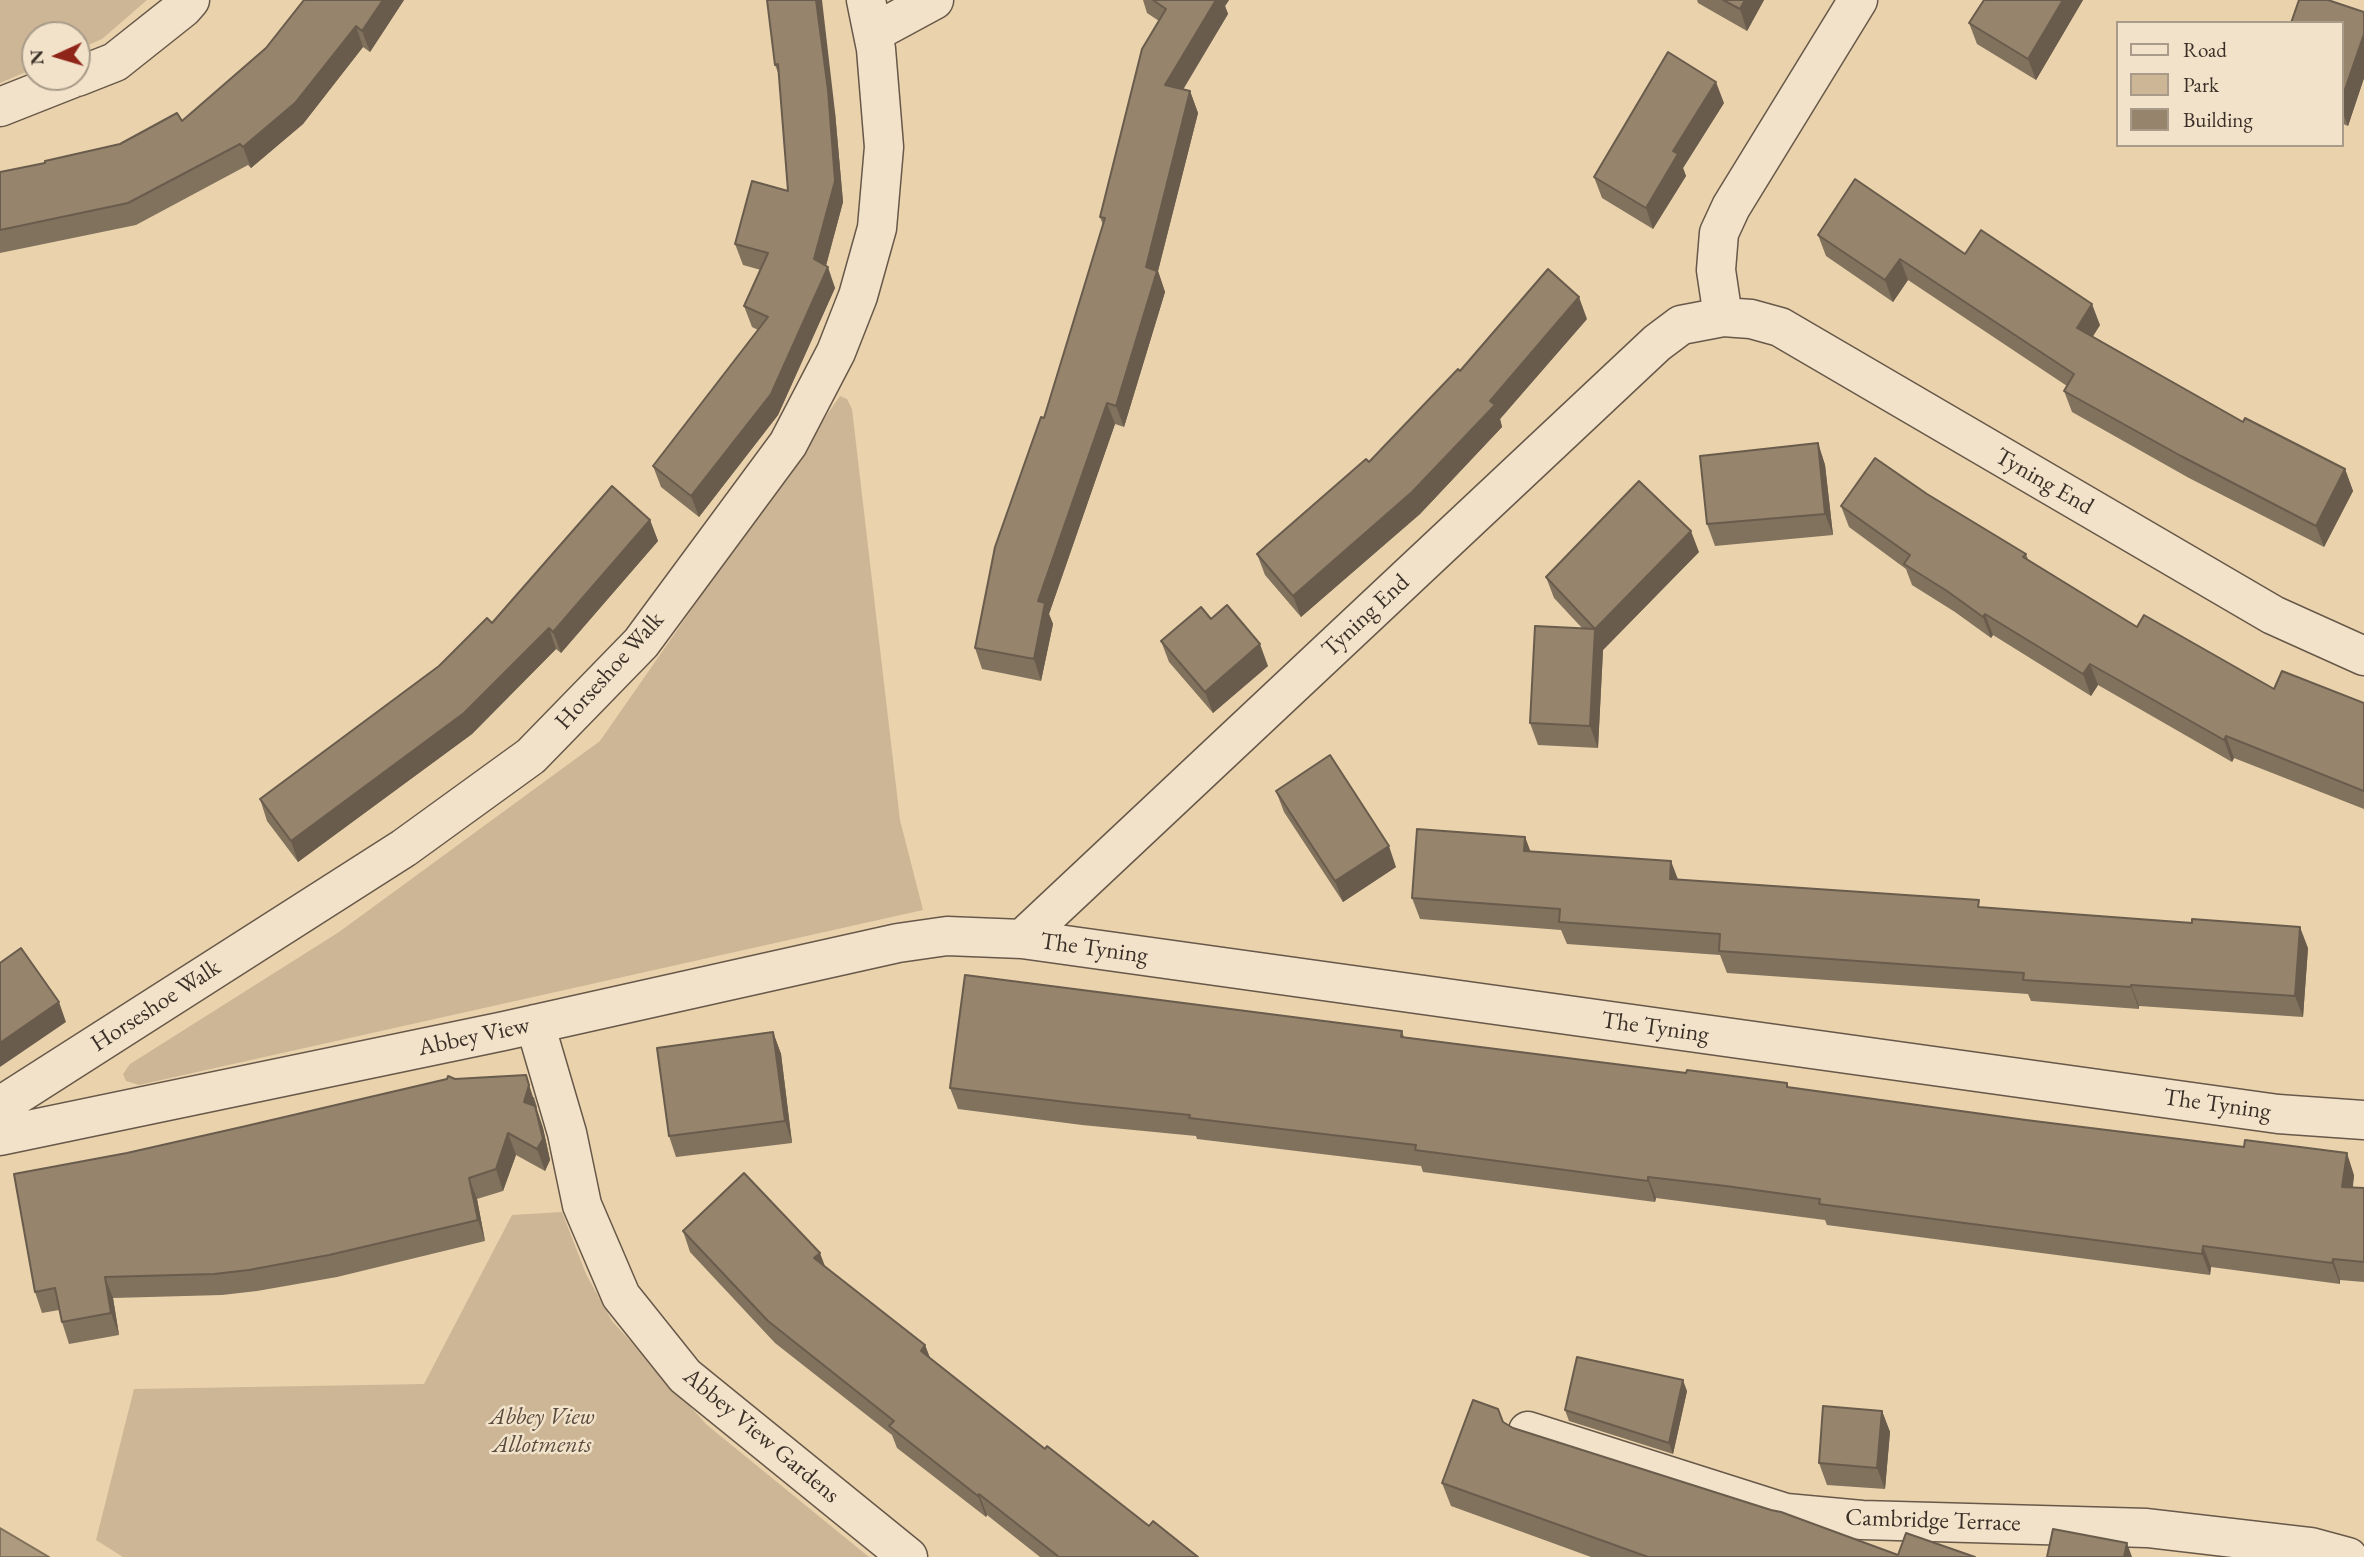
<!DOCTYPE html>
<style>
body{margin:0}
#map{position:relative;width:2364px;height:1557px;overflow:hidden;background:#ead2ac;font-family:"EB Garamond",serif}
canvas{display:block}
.legend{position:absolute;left:2116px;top:21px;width:228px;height:126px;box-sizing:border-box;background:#f1e2c9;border:2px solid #a89b89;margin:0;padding:9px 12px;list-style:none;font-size:21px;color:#3b3028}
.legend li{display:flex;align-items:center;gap:14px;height:35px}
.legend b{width:35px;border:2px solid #a89b89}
.north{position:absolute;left:21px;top:21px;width:70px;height:70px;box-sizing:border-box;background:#f1e2c9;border:2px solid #a89b89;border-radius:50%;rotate:266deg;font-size:19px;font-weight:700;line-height:28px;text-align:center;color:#3b3028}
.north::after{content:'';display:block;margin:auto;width:24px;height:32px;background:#8f2418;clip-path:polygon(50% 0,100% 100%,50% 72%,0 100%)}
</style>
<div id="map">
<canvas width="2364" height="1557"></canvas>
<ul class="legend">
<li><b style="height:9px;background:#f1e2c9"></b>Road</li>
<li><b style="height:19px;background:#ccb696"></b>Park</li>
<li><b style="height:19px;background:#96846d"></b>Building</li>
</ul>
<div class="north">N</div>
</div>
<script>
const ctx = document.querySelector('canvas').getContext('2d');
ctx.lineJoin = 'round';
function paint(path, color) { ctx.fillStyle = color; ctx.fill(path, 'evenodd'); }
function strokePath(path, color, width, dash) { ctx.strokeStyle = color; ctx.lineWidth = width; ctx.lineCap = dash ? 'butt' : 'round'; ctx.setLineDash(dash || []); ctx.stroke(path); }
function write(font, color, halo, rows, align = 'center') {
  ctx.font = font + ' "EB Garamond",serif'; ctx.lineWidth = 5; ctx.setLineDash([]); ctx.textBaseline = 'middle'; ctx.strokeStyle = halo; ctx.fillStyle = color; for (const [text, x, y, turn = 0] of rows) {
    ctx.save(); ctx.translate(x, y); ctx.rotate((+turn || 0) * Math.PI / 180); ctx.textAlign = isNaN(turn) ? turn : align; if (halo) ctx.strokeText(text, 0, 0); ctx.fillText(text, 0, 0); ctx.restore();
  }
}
paint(new Path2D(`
 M0 0H147L102 39 77 50V35H35V68L0 83Z
 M840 396 847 399 852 409 900 820 923 910 139 1085 126 1081 123 1074 130 1064 339 932 600 741Z
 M562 1212 586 1274 612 1321 707 1425 869 1557H123L96 1540 134 1389 424 1384 512 1215Z`), '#ccb696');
const water = new Path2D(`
 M0 1528 49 1557H0Z`);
paint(water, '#ae9b7f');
strokePath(water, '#80705c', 2);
const minor = new Path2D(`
 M873 33 934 0
 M77 77 115 62 183 8 190 0
 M0 107 76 77
 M1723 317 1716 270 1719 233 1731 207 1858 0
 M1022 939 1657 343 1681 325 1723 317 1751 319 1780 327 2273 615 2364 656
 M535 1024 567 1133 582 1205 621 1296 685 1376 908 1557
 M0 1106 404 848 531 756 641 643 788 444 836 352 858 296 877 228 884 147 876 49 866 0
 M0 1136 504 1031 898 943 947 936 1022 939 2278 1114 2364 1120
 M1528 1431 1786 1513 1862 1520 2147 1528 2311 1547 2348 1557`);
strokePath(minor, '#675849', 41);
strokePath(minor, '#f1e2c9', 38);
paint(new Path2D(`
 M304 0H404L370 52 363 47 303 124 251 168 248 165 136 225 0 253V172L45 163 120 144 182 121 266 48Z
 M767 0 835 112 843 202 826 266 835 288 778 415 699 517 661 487 653 466 758 330 752 327 744 306 761 270 743 265 735 244 788 191 779 75 775 65Z
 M1143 0H1229L1225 6 1228 14 1183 90 1190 91 1198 113 1158 271 1165 292 1124 427 1115 424 1049 614 1053 624 1041 681 982 669 975 648 1103 225 1100 217 1159 21 1147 13Z
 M1697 0H1764L1747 31 1698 3Z
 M2083 0 2036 80 1977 44 1969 23Z
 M2364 12V78L2348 126 2341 123V23Z
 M1724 103 1683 168 1686 176 1653 229 1602 198 1594 177Z
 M1818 235 1965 254 2100 325 2093 336 2243 422 2345 469 2353 491 2324 547 2189 478 2072 412 2064 391 2067 386 1908 280 1893 302 1826 256Z
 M1587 319 1500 419 1502 427 1420 514 1301 617 1265 575 1257 554 1369 462 1460 371Z
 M1818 443 1825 465 1833 535 1715 546 1707 524Z
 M1927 494 2026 554 2028 559 2137 627 2274 689 2364 703V809L2234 758 2232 762 2098 685 2091 696 1993 635 1991 638 1955 612 1912 585 1906 569 1849 527 1841 506Z
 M650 520 658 541 561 653 556 649 472 734 298 862 267 821 260 799 439 666 492 623Z
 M1699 552 1603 650 1598 748 1538 745 1530 723 1582 628 1554 598 1546 577Z
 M1211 619 1268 666 1213 713 1169 662 1161 641Z
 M1276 791 1396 867 1343 902 1284 812Z
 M1525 837 1530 851 1678 880 1981 907 2308 948 2303 1017 2139 1006V1009L2031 1001 2028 994 1727 973 1720 955 1567 944 1561 930 1420 919 1412 898Z
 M1402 1031 1404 1037 1686 1073 1787 1083 1789 1088 2354 1175 2353 1187 2364 1188V1282L2340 1280V1284L2211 1267 2210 1275 1827 1225 1825 1220 1733 1208 1656 1198 1655 1202 1423 1172 1421 1166 1197 1139 1196 1136 1082 1125 958 1109 950 1088Z
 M773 1032 781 1054 792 1143 676 1157 669 1136Z
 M534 1097 537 1107 536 1109 543 1128 550 1160 545 1171 516 1155 503 1191 477 1199 485 1241 337 1277 257 1291 222 1295 113 1298 119 1335 69 1344 62 1322 59 1310 42 1313 35 1292 127 1153Z
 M683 1231 825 1267 925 1345 930 1358 1045 1449 1149 1526 1198 1557H1040L987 1515 986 1517 897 1448 892 1435 775 1343 690 1252Z
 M1687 1391 1673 1454 1569 1421 1565 1410Z
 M1882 1411 1890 1432 1885 1489 1827 1485 1819 1463Z
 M1503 1422 1513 1428 1898 1555 1975 1557H1591L1451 1506 1442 1483Z`), '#81725e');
paint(new Path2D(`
 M383 0H404L370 52 362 31Z
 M816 0H822L835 112 843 202 822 280 814 259Z
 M1216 0H1229L1225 6 1228 14 1172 107 1165 85Z
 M1745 0H1764L1747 31 1740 9Z
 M2063 0H2083L2036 80 2028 59Z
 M356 26 363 47 303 124 251 168 243 147Z
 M2364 34V78L2348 126 2341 108V101Z
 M1716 82 1724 103 1683 168 1686 176 1653 229 1646 208 1673 151Z
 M1190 91 1198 113 1158 271 1165 292 1124 427 1116 406 1146 267Z
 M1900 259 1908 280 1893 302 1885 280Z
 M828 267 835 288 778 415 699 517 691 496Z
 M1579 297 1587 319 1500 419 1502 427 1420 514 1301 617 1293 596 1490 401Z
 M2092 304 2100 325 2085 349 2077 328Z
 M1107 403 1115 424 1049 614 1053 624 1041 681 1034 659 1038 601Z
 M1818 443 1825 465 1833 535 1825 514Z
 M2345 469 2353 491 2324 547 2316 526Z
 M650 520 658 541 561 653 553 632Z
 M1691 531 1699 552 1603 650 1598 748 1590 726 1595 629Z
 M1985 614 1993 635 1991 638 1983 617Z
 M549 628 556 649 472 734 298 862 291 841Z
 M1260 644 1268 666 1213 713 1205 692Z
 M2090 664 2098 685 2091 696 2083 674Z
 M2226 736 2234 758 2232 762 2224 740Z
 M1525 837 1533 858 1524 851Z
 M1389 846 1396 867 1343 902 1335 881Z
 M1671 861 1679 882 1670 879Z
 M2300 927 2308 948 2303 1017 2295 996Z
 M2131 985 2139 1006V1009L2131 987Z
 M59 1002 66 1022 0 1067V1043Z
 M773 1032 781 1054 792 1143 785 1121Z
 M526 1075 543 1128 550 1160 545 1171 537 1149 524 1102Z
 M508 1133 516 1155 503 1191 496 1169Z
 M2347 1153 2354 1175 2350 1208 2342 1187Z
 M1648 1177 1656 1198 1655 1202 1648 1181Z
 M469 1178 477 1199 485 1241 478 1220Z
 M2203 1246 2211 1267 2210 1275 2202 1254Z
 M820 1253 828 1274 814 1258Z
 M2333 1259 2340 1280V1284L2332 1263Z
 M105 1277 113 1298 119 1335 111 1313Z
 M925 1345 933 1366 921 1351Z
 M1683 1380 1687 1391 1673 1454 1669 1443Z
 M1882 1411 1890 1432 1885 1489 1877 1468Z
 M979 1494 987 1515 986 1517 978 1496Z
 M2127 1543 2132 1557H2124Z`), '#695c4c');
const building = new Path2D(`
 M304 0H383L362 31 356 26 295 103 243 147 240 144 128 203 0 230V172L45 163V161L120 144 177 113 182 121 266 48Z
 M767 0H816L828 90 835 181 814 259 828 267 771 394 691 496 653 466 768 317 744 306 768 253 735 244 752 181 788 191 778 64 775 65Z
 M1153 0H1216L1165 85 1190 91 1146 267 1157 271 1116 406 1107 403 1038 601 1045 603 1034 659 975 648 995 547 1041 417 1044 418 1105 218 1100 217 1142 49 1166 9Z
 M1723 0H1745L1740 9Z
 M1984 0H2063L2028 59 1969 23Z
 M2299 0H2328L2364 12V34L2341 101V23H2291Z
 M1668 52 1716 82 1673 151 1678 154 1646 208 1594 177Z
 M1855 179 1965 254 1981 230 2092 304 2077 328 2243 422 2245 418 2345 469 2316 526 2181 456 2064 391 2074 374 1900 259 1885 280 1818 235Z
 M1548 269 1579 297 1490 401 1495 405 1412 492 1293 596 1257 554 1366 459 1369 462 1458 369 1460 371Z
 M1818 443 1825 514 1707 524 1700 456Z
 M1875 458 1927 494 2026 554 2023 557 2137 627 2144 615 2274 689 2282 671 2364 703V791L2226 736 2224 740 2090 664 2083 674 1985 614 1983 617 1947 591 1904 564 1910 555 1841 506Z
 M1639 481 1691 531 1595 629 1546 577Z
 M612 486 650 520 553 632 549 628 464 713 291 841 260 799 439 666 487 618 492 623Z
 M1227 605 1260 644 1205 692 1161 641 1201 607 1211 619Z
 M1535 626 1595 629 1590 726 1530 723Z
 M1330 755 1389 846 1335 881 1276 791Z
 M1417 829 1525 837 1524 851 1671 861 1670 879 1979 900 1978 907 2192 923V919L2300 927 2295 996 2131 985V987L2023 980 2024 973 1719 951 1720 934 1559 922 1560 909 1412 898Z
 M21 948 59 1002 0 1043V963Z
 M965 975 1402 1031 1401 1037 1686 1073 1687 1070 1787 1083V1087L2026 1120 2244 1147 2245 1140 2347 1153 2342 1187 2364 1188V1262L2333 1259 2332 1263 2203 1246 2202 1254 1819 1204 1820 1199 1726 1186 1648 1177V1181L1415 1150 1416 1145 1189 1118 1190 1115 1074 1103 950 1088Z
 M773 1032 785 1121 669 1136 657 1048Z
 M526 1075 529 1085 524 1102 535 1106 543 1139 537 1149 508 1133 496 1169 469 1178 478 1220 329 1255 249 1270 214 1274 105 1277 111 1313 62 1322 55 1288 35 1292 14 1174 127 1153 246 1126 447 1079 448 1076 455 1079Z
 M744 1173 820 1253 814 1258 925 1345 921 1351 1045 1449 1047 1446 1149 1526 1153 1521 1198 1557H1059L979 1494 978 1496 889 1426 894 1421 768 1321 683 1231Z
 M1577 1357 1683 1380 1669 1443 1565 1410Z
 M1473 1400 1498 1409 1503 1422 1513 1428 1771 1510 1781 1512 1898 1555 1906 1533 1975 1557H1648L1442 1483Z
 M1823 1406 1882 1411 1877 1468 1819 1463Z
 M2053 1529 2127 1543 2124 1557H2047Z`);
paint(building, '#96846d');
strokePath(building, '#695c4c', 2);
write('24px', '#3b3028', '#f1e2c9', [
 ["Tyning End",2044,482,30],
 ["Tyning End",1366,616,-43],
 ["Horseshoe Walk",610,671,-48],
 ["The Tyning",1094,949,8],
 ["Horseshoe Walk",156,1006,-33],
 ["The Tyning",1655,1028,8],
 ["Abbey View",474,1037,-12],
 ["The Tyning",2217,1105,8],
 ["Abbey View Gardens",761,1436,40],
 ["Cambridge Terrace",1933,1521,2]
]);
write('italic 24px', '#584b3e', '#f1e2c9', [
 ["Abbey View",542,1417],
 ["Allotments",542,1445]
]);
</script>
